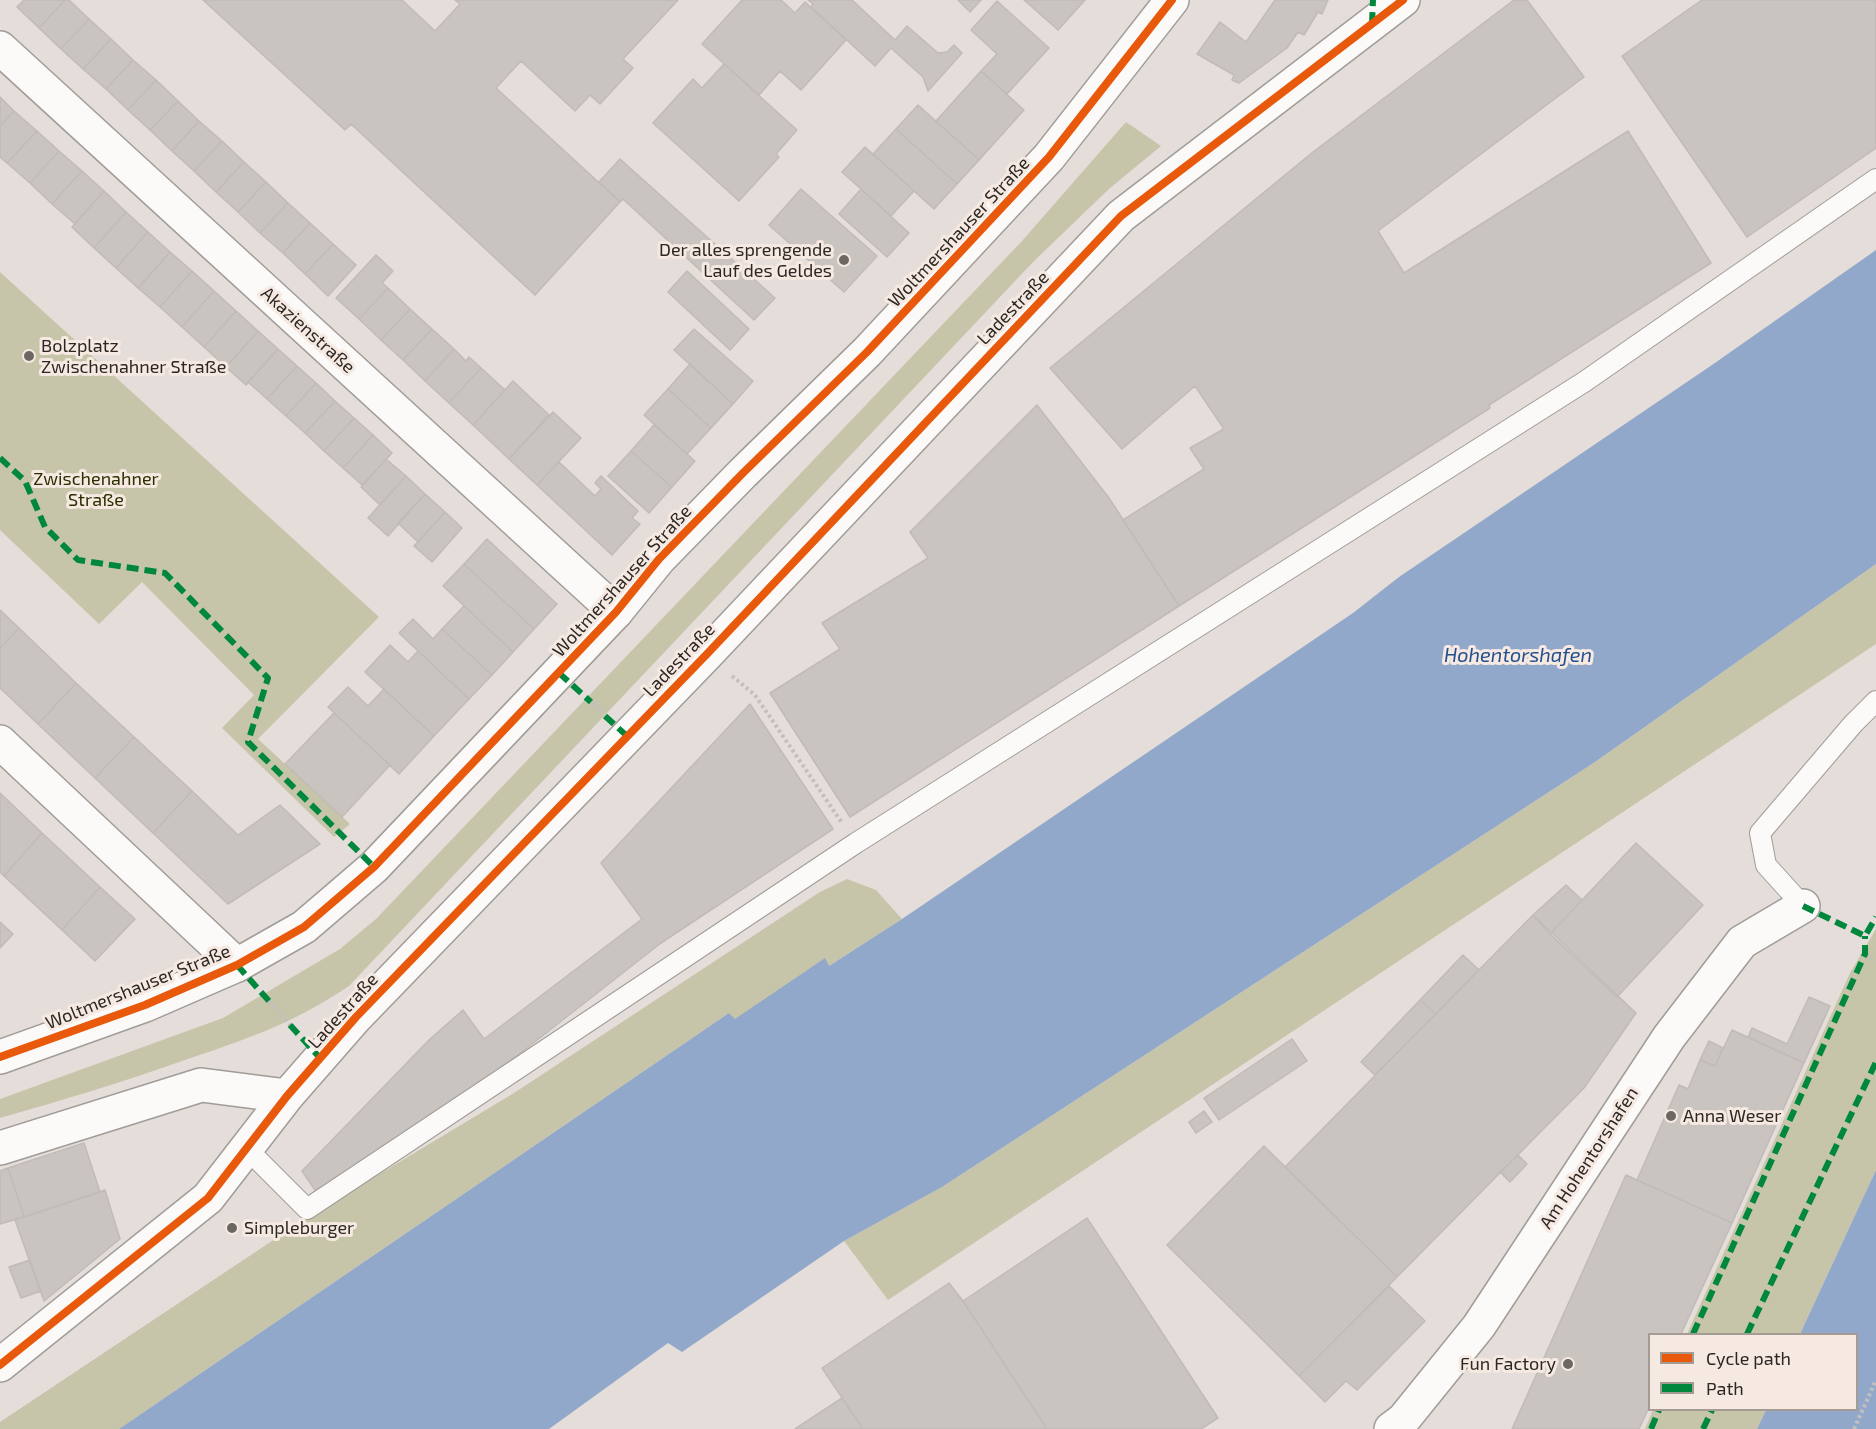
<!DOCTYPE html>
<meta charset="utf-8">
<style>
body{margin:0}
#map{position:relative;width:1876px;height:1429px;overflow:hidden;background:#e4ddd9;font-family:"Exo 2",sans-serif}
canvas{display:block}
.legend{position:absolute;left:1648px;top:1333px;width:210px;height:78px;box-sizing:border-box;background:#f5e9e1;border:2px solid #a59b95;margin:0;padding:8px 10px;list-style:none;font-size:18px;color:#2c2724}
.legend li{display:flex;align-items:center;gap:12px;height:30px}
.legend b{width:30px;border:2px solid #a59b95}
</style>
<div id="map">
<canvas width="1876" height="1429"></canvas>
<ul class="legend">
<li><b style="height:8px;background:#e8590c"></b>Cycle path</li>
<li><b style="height:8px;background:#00873e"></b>Path</li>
</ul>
</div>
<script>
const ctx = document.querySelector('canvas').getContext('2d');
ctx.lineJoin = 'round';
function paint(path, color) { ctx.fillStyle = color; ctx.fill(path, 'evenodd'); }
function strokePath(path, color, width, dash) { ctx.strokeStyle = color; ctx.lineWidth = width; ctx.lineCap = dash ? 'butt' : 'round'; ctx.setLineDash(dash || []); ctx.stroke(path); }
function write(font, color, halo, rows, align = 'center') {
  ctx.font = font + ' "Exo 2",sans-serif'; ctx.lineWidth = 6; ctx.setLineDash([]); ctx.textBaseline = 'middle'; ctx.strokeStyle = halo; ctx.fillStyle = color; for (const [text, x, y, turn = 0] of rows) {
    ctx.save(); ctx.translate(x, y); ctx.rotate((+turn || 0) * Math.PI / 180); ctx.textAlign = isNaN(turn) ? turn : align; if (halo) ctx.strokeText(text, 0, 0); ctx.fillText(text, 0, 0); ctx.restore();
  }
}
paint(new Path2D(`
 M1126 122 1161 146 1110 188 1034 261 349 986C291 1025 244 1040 179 1062 120 1083 60 1101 0 1118V1099L223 1018 340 949 376 919 1022 241Z
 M0 272 379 617 258 739 350 824 334 837 222 728 254 695 142 582 99 624 0 530Z
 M1876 564V644L888 1300 844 1241 942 1187 1595 762Z
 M847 879 876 890 902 919 829 966 824 959 735 1020 729 1013 119 1429H0V1422L308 1217 514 1093 820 892Z
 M1876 929V1170L1800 1334H1687L1850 973Z
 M1653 1410H1766L1757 1429H1645Z`), '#c6c5a9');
paint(new Path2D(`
 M1876 250V564L1595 762 942 1187 844 1241 682 1352 668 1343 549 1429H119L729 1013 735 1019 825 958 829 966 902 919 1353 613 1399 577 1712 365Z
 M1876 1170V1429H1757L1766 1410H1856V1334H1800Z`), '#92a8ca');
const building = new Path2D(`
 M24 0H65L39 28 17 7Z
 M65 0H69L89 19 61 49 39 28Z
 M203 0H402L435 31 460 4 455 0H678L623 59 633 68 600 104 590 95 575 111 521 61 496 88 620 202 535 295 351 124 345 130Z
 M742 0H781L795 13 805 2 846 40 801 90 780 71 759 95 702 44Z
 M808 0H852L895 40 907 26 938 53 947 52 954 45 962 53 928 91 923 77 891 48 875 66 811 7 813 4Z
 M958 0H981L970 12Z
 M1024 0H1085L1058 30Z
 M1275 0H1328L1322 14 1318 12 1304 35 1298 32 1287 48 1239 83 1232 80 1234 75 1197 54 1220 22 1246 42Z
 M1514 0H1527L1584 77 1378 231 1404 273 1628 131 1711 263 1489 405 1490 408 1179 606 1123 520 1204 469 1190 448 1224 429 1195 386 1122 449 1050 368 1313 152Z
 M1702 0H1876V148L1747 237 1622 56Z
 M997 1 1049 48 1007 94 981 71 997 54 971 30Z
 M89 19 111 39 83 69 61 49Z
 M111 39 133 60 106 89 83 69Z
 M133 60 156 80 128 110 106 89Z
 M724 64 797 130 776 154 779 157 739 201 653 123 693 79 702 88Z
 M981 71 1024 110 979 160 936 121Z
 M156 80 178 101 150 130 128 110Z
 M0 97 14 111 0 126Z
 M178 101 199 121 172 151 150 130Z
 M918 105 979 160 957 184 896 129Z
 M14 111 37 131 7 163 0 157V126Z
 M199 121 222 141 194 171 172 151Z
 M896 129 957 184 934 209 873 154Z
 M37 131 59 151 30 183 7 163Z
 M222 141 244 162 216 192 194 171Z
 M865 147 914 191 891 216 842 172Z
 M59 151 82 171 52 204 30 183Z
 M620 159 775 298 754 320 623 199 620 202 599 182Z
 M244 162 266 182 238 212 216 192Z
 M82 171 104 191 75 224 52 204Z
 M266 182 288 203 260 233 238 212Z
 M801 189 877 256 844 292 769 225Z
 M861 189 909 233 887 257 839 214Z
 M104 191 126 212 94 248 72 227Z
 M288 203 310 223 283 253 260 233Z
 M126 212 148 232 116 268 94 248Z
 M310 223 333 244 305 274 283 253Z
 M148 232 170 252 138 288 116 268Z
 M333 244 356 265 328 296 305 274Z
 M170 252 192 271 160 307 138 288Z
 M376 255 393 271 382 283 388 288 359 319 336 298Z
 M192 271 214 291 182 327 160 307Z
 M687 271 749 329 730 350 668 292Z
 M388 288 410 309 381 340 359 319Z
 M214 291 236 311 204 347 182 327Z
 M410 309 432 329 403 360 381 340Z
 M236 311 258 331 226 367 204 347Z
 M432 329 454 349 425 381 403 360Z
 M694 329 753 381 733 404 674 350Z
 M258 331 278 349 246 385 226 367Z
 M278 349 297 366 267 399 248 382Z
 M454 349 466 361 469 357 481 368 449 403 425 381Z
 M690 364 733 404 711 428 668 389Z
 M297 366 316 383 286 416 267 399Z
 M481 368 505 390 473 425 449 403Z
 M513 381 549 415 509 459 473 425Z
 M316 383 335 401 305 433 286 416Z
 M668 389 711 428 687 454 644 415Z
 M335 401 354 418 324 451 305 433Z
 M1037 405 1109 498 1179 606 850 817 770 693 840 649 822 623 928 558 910 532Z
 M553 412 581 438 537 485 509 459Z
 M354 418 373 435 343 468 324 451Z
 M654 425 695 461 672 487 631 451Z
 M373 435 392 453 362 485 343 468Z
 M631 451 672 487 649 513 608 476Z
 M386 459 406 476 380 505 361 487Z
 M559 462 595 496 601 489 595 483 601 476 638 511 632 518 640 524 612 555 537 485Z
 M406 476 425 494 388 536 368 518Z
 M425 494 445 512 418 542 398 523Z
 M445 512 462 528 432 562 414 546Z
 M487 539 557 604 534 629 464 564Z
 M464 564 534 629 513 652 443 586Z
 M464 606 513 652 492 675 442 629Z
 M0 610 19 628 0 648Z
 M413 619 433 639 442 629 492 675 469 699 399 633Z
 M19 628 76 683 38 724 0 688V648Z
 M390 645 408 662 418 651 469 699 434 736 365 672Z
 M76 683 134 737 95 778 38 724Z
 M348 687 368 706 384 689 434 736 399 774 328 707Z
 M750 704 833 829 661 943 504 1066 317 1193 302 1171 429 1040 463 1010 484 1039 642 919 601 863Z
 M334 713 390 765 342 817 285 764Z
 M134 737 192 791 153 833 95 778Z
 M192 791 238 835 280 805 320 844 228 904 153 833Z
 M0 793 42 833 4 876 0 872Z
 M42 833 100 887 62 930 4 876Z
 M1636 843 1703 905 1617 997 1550 934Z
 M1566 885 1582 900 1550 934 1533 915Z
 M100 887 135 919 95 961 62 930Z
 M1533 915 1636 1013 1584 1088 1397 1277 1285 1167Z
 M0 922 13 934 0 948Z
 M1463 955 1479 970 1436 1014 1420 1000Z
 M1809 997 1830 1006 1804 1063 1748 1037 1752 1028 1787 1044Z
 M1420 1000 1436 1014 1375 1075 1361 1062Z
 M1732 1030 1804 1063 1732 1223 1637 1180 1679 1085 1688 1089 1700 1060 1715 1066Z
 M1292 1039 1307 1061 1219 1120 1204 1098Z
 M1709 1041 1723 1048 1715 1066 1700 1060Z
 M1204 1111 1212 1122 1196 1133 1189 1122Z
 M84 1143 100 1192 24 1217 8 1168Z
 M1264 1146 1397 1277 1299 1376 1167 1245Z
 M1518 1155 1527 1164 1510 1182 1500 1172Z
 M8 1168 24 1217 0 1224V1171Z
 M1626 1175 1732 1223 1681 1334H1650V1405L1639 1429H1512Z
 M105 1190 120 1239 44 1301 15 1220Z
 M1087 1218 1218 1418 1201 1429H1047L963 1301Z
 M30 1260 41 1291 21 1298 9 1267Z
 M949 1283 963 1301 1047 1429H863L822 1368Z
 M1389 1286 1425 1321 1357 1390 1346 1381 1325 1402 1299 1376Z
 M842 1398 863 1429H795Z`);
paint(building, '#cac4c1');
strokePath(building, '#c0bbb7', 1.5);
const service = new Path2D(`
 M1803 906 1766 865 1760 833 1853 724 1876 701
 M247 1149 307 1209 856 843 1584 382 1876 179`);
const minor = new Path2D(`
 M0 48 616 612
 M0 742 237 965
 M0 1148 201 1085 287 1096
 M0 1365 208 1198 287 1096 356 1017 706 655 1121 216 1403 0
 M1391 1429 1403 1420 1479 1326 1669 1037 1742 942 1803 906`);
const tertiary = new Path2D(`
 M0 1057 145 1005 237 965 304 927 374 867 616 612 659 559 743 473 867 352 1049 157 1172 0`);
strokePath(service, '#a09c98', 22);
strokePath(minor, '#a09c98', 36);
strokePath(tertiary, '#a09c98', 36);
strokePath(new Path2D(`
 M732 676 755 695 842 823
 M591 702 604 714
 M1865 954 1876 960
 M269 1001 290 1025
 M1854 1429 1876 1380`), '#c2bfbe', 4, [3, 3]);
strokePath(service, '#fbfaf9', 20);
strokePath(minor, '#fbfaf9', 33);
strokePath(tertiary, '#fbfaf9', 33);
strokePath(new Path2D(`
 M1372 24 1373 0
 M0 458 25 481 45 527 78 560 165 573 268 678 248 742 374 867
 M559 673 591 702
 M605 716 627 736
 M1803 906 1865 936 1876 917
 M237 965 269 1001
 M290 1025 320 1058
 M1693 1334 1865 954V936
 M1747 1334 1876 1062
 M1651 1429 1659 1410
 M1703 1429 1712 1410`), '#00873e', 6, [12, 6]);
strokePath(new Path2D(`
 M0 1057 145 1005 237 965 304 927 374 867 616 612 659 559 743 473 867 352 1049 157 1172 0
 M0 1365 208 1198 287 1096 356 1017 706 655 1121 216 1403 0`), '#e8590c', 8);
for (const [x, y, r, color] of [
 [844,260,6,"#6c6763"],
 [29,356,6,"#6c6763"],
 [1671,1116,6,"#6c6763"],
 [232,1228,6,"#6c6763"],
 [1568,1364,6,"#6c6763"]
]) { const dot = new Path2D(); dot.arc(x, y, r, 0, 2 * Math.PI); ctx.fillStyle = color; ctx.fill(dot); strokePath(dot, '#f5e9e1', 2); }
write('18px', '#2c2724', '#f5e9e1', [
 ["Woltmershauser Straße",959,232,-47],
 ["Ladestraße",1013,308,-46],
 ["Akazienstraße",308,330,42],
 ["Woltmershauser Straße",622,581,-48],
 ["Ladestraße",679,660,-46],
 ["Woltmershauser Straße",138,987,-22],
 ["Ladestraße",343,1011,-48],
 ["Am Hohentorshafen",1589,1158,-57]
]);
write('18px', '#2c2724', '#f5e9e1', [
 ["Der alles sprengende",832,250,"right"],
 ["Lauf des Geldes",832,271,"right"],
 ["Bolzplatz",41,346],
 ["Zwischenahner Straße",41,367],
 ["Anna Weser",1683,1116],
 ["Simpleburger",244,1228],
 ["Fun Factory",1556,1364,"right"]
], 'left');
write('18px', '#2c2f00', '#f5e9e1', [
 ["Zwischenahner",96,479],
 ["Straße",96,500]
]);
write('italic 20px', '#24508f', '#f5e9e1', [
 ["Hohentorshafen",1518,655]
]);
</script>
